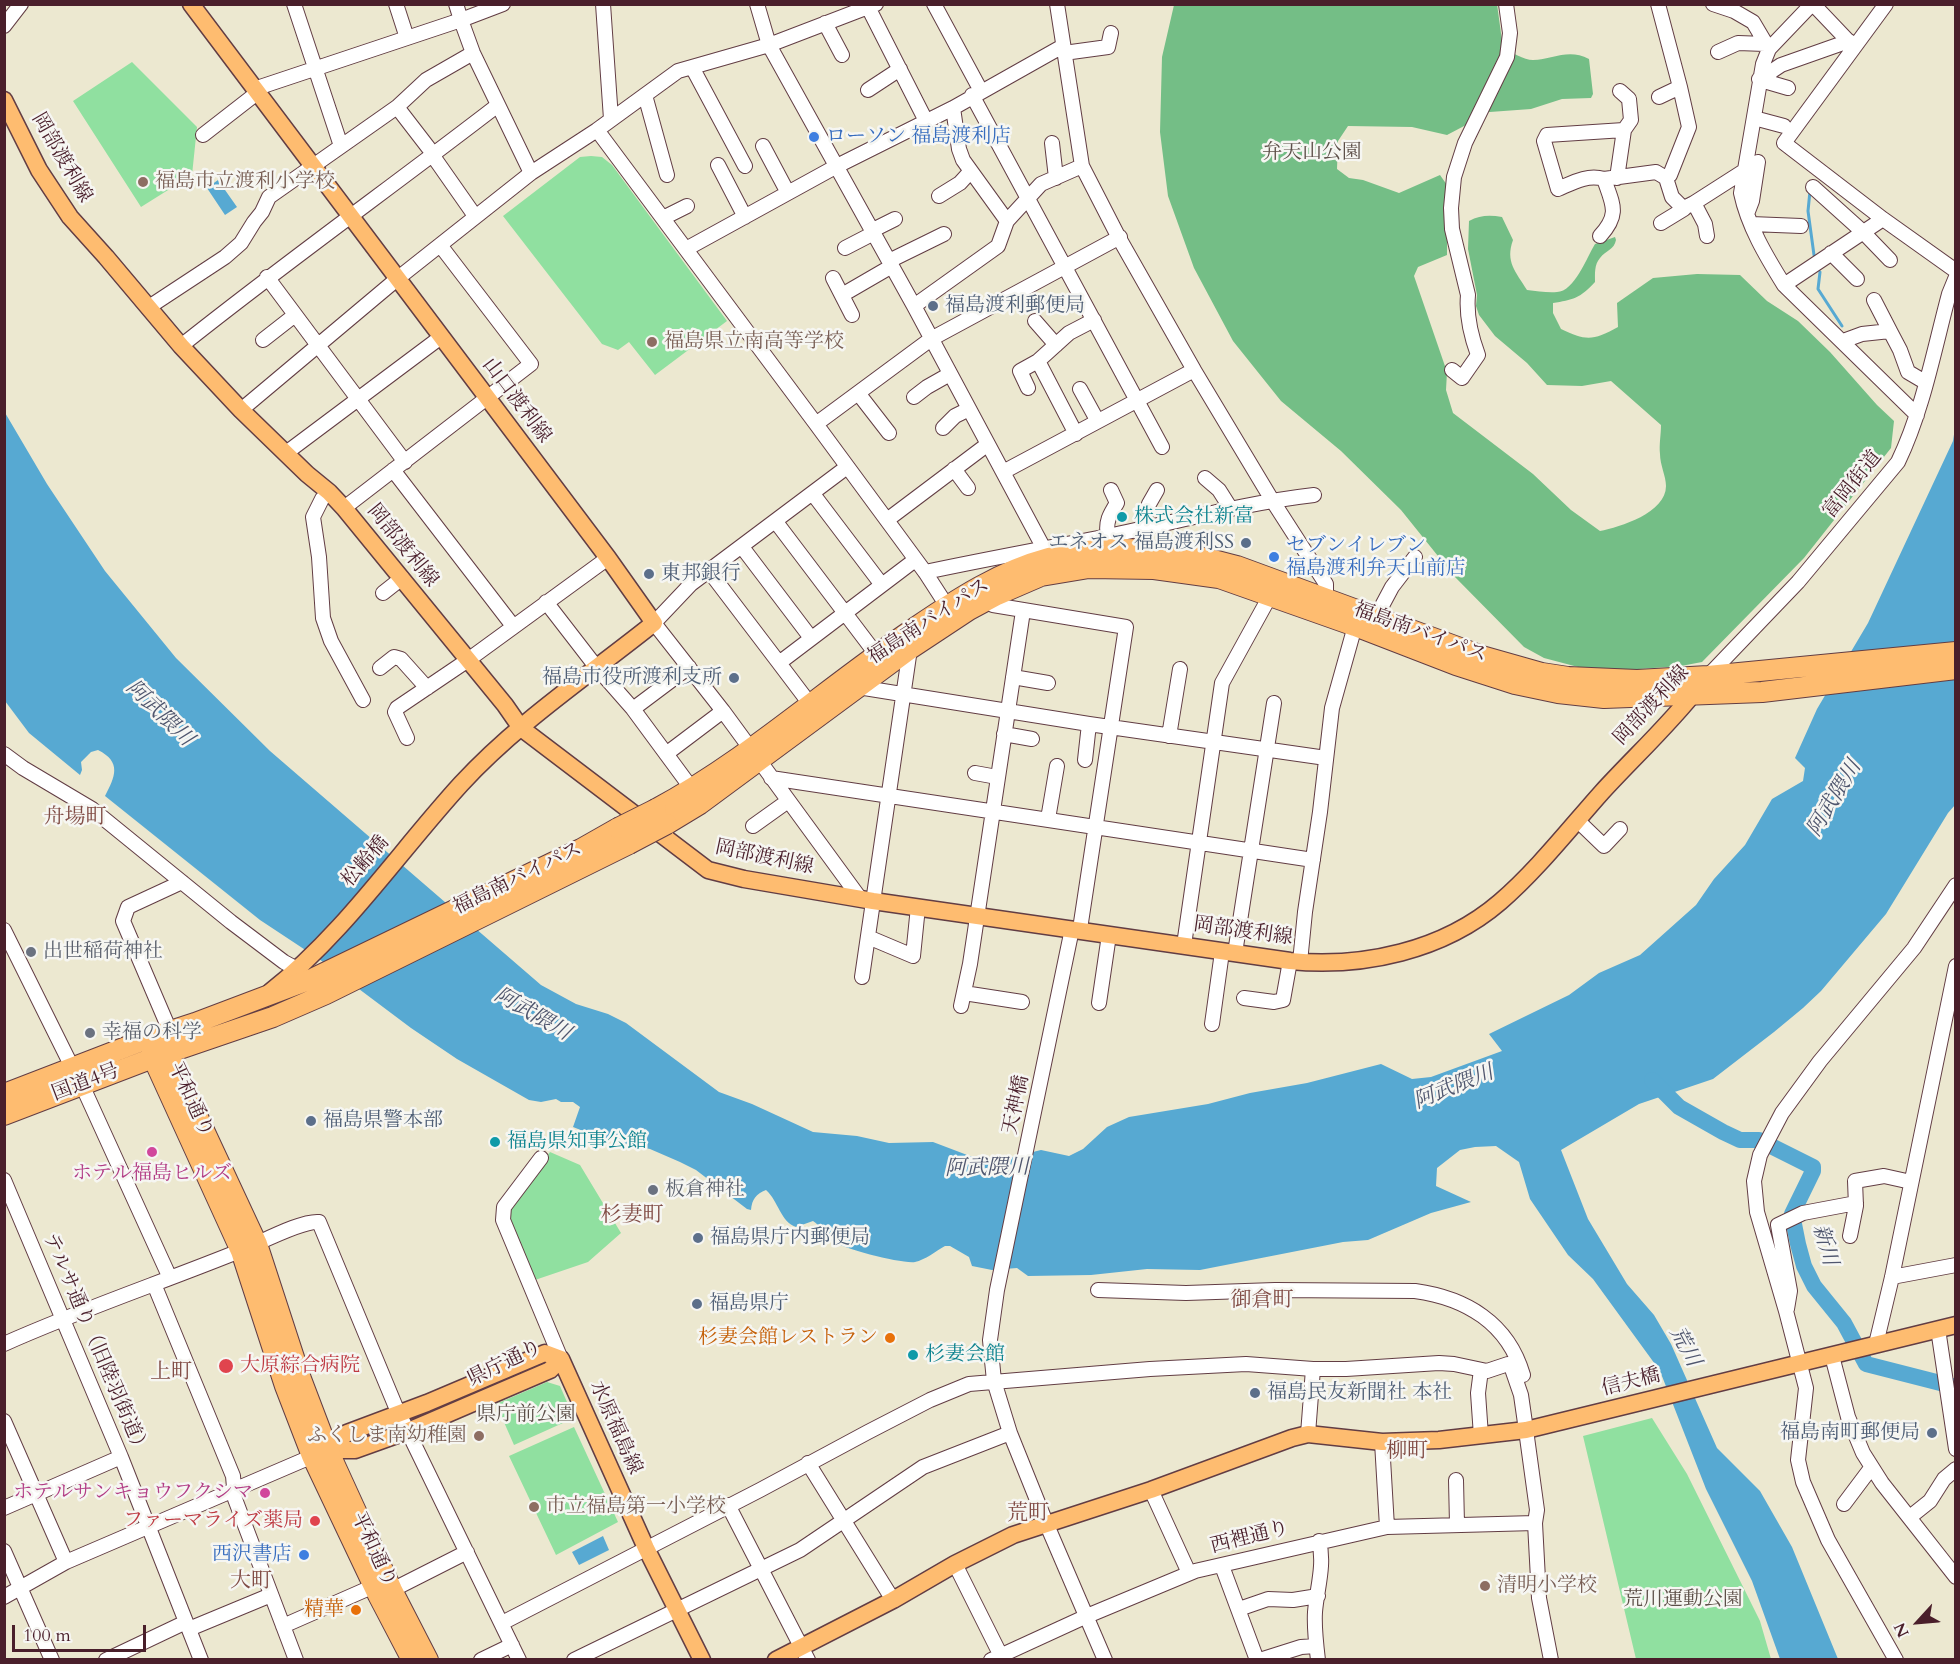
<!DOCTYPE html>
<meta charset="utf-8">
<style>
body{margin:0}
#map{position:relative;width:1960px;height:1664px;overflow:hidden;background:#ece8d0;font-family:Cardo,serif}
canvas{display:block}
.frame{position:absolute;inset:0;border:6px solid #4a1f2b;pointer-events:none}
.north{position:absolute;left:1888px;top:1592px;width:60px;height:60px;-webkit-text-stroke:4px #f6f6f2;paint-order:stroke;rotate:244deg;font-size:16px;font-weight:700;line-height:24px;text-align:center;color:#4a1f2b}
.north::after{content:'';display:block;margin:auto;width:21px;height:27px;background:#4a1f2b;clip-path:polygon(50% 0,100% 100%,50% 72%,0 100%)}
.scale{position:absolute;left:12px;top:1625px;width:134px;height:27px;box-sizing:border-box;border:3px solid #4a1f2b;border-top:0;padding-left:8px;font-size:18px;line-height:21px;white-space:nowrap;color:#4a1f2b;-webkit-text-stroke:4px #f6f6f2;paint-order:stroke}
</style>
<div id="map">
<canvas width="1960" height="1664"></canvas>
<div class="frame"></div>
<div class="north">N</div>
<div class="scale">100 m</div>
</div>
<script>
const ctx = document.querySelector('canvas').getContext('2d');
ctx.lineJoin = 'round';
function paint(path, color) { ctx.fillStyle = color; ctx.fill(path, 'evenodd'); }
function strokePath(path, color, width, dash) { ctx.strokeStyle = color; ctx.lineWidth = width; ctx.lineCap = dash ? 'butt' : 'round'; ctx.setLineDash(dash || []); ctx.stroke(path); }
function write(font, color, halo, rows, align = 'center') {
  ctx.font = font + ' Cardo,"Noto Serif JP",serif'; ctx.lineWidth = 5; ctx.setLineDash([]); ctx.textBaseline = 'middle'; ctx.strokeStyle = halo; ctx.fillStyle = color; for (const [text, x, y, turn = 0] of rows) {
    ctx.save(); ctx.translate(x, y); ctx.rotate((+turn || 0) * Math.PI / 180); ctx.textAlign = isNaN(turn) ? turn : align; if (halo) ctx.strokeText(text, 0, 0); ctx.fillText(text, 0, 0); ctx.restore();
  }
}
paint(new Path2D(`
 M132 62 197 127 192 175 141 207 73 101Z
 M591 156 602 157 612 165 727 321 655 375 629 342 618 350 602 344 503 216 580 157Z
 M550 1152 580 1165 621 1233 588 1262 532 1281 507 1220 508 1208Z
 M547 1382 560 1386 574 1418 514 1445 496 1404Z
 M1652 1418 1687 1474 1760 1621 1771 1659H1636L1583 1436Z
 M574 1427 618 1522 556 1555 509 1456Z`), '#90e0a0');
paint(new Path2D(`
 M1497 4 1503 48C1511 52 1524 60 1533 60 1553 59 1569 48 1589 59L1593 94 1591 98 1562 99 1531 109 1476 113 1466 125 1447 135 1412 127 1348 126 1338 141 1337 169 1349 178 1363 180 1399 193 1440 175 1447 185V255L1418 267 1414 276 1447 372 1446 390 1453 413 1533 474 1571 510 1600 531C1620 527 1666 513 1666 486 1666 476 1660 465 1660 454 1659 444 1661 435 1661 425L1611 381 1582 386 1547 385 1527 363 1495 336 1479 315 1476 306 1477 295 1468 249 1469 221C1480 215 1490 215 1502 217L1513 240C1505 262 1516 272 1527 290 1537 291 1548 293 1557 292 1574 292 1587 257 1595 244L1615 237 1616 240C1614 250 1606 250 1600 258 1594 265 1595 274 1595 282 1581 298 1572 300 1553 303V313L1561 329C1586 341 1593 341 1618 327L1617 303 1653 278 1697 274 1740 275 1767 301 1798 321 1830 352 1877 405 1894 421 1891 448 1804 558 1702 662 1681 666 1597 672 1544 658 1524 647 1454 576 1401 510 1341 451 1281 401 1233 341 1194 268 1168 196 1160 132 1162 57 1174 5Z`), '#74be86');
paint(new Path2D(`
 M218 180 237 207 225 215 207 188Z
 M4 411 47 484 105 571 176 658 270 751 541 985 576 1004 608 1014 626 1023 719 1092 752 1104 813 1132 857 1136 889 1143 933 1142 983 1161 1000 1160 1041 1150 1069 1156 1083 1149 1107 1127 1129 1117 1208 1104 1250 1093 1307 1083 1381 1064 1412 1079 1431 1077 1502 1051 1489 1034 1569 995 1599 973 1640 955 1696 905 1714 879 1745 845 1772 799 1803 781 1805 768 1795 758 1817 709 1868 623 1953 441 1955 428V805L1948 813 1886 914 1821 991 1803 1008 1774 1032 1713 1079 1639 1104 1561 1150 1588 1219 1627 1284 1654 1315 1671 1344 1717 1448 1760 1491 1792 1547 1838 1659H1780L1752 1581 1706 1489 1660 1371 1593 1279 1568 1255 1530 1199 1519 1162 1496 1146 1475 1147 1460 1150 1437 1168 1436 1186 1471 1202 1431 1213 1368 1240 1343 1242 1200 1270 1147 1269 1091 1275 1028 1276 1017 1268 992 1270 972 1266 969 1257 950 1246H945C936 1251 925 1260 915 1262 902 1264 844 1249 832 1241 824 1236 821 1226 813 1221L796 1227C780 1221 779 1202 766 1190 756 1194 752 1199 751 1210L747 1209 696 1170 680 1162 650 1149 601 1138 573 1127 580 1107 573 1102H561L556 1099 541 1102 529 1100 457 1059 411 1028 319 959 260 920 105 796C115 777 122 762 98 750L91 752 81 762 82 770 80 775 29 733 5 701Z
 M603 1536 609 1550 579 1565 572 1552Z`), '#57a9d2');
strokePath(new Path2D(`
 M1810 191 1808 211 1814 255
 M1820 272 1818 289 1842 326`), '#57a9d2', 3);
strokePath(new Path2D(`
 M1652 1080 1679 1107 1723 1132 1740 1140H1759L1813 1167V1171L1792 1214 1798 1244 1804 1266 1814 1286 1844 1323 1866 1364 1956 1387`), '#57a9d2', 16);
const minor = new Path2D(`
 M294 4 341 146
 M396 4 407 38
 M503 4 461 20 473 53 531 173 597 130
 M603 4 611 119
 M757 4 769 45 914 306 1049 558
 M876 4 769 45 678 71 597 130 816 424 925 572 947 606
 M934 4 981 91
 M1057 4 1082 166 1119 238 1194 370 1272 500 1326 584V598
 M1658 4 1680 87 1659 97
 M1713 4 1734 11 1753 22 1769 49
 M1812 4 1769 49 1763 64 1741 193C1748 226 1766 256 1784 285L1917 415
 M1813 4 1853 46
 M868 7 926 121
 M825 23 842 55
 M4 26 21 4
 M1718 52 1738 43 1765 44
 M1064 53 1108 47 1111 33
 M692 67 745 166
 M1759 79 1764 81 1772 71 1781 65 1849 41
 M1764 81 1788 88
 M254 89 461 20 456 4
 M868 90 900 69
 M645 95 667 175
 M972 95 1162 447
 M397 107 434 155
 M1754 118 1784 126
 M203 135 257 93
 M1052 143 1056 178
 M763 146 788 193
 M433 156 475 216
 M718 165 745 217
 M1617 178 1624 130 1631 120 1629 99 1620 91
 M1604 179C1587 174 1572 183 1558 189L1544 141 1547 135 1624 130
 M1813 187 1863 232 1890 260
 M939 196 960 183 970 172
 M1694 203 1744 171
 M1688 206 1694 203 1705 224 1707 236
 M1747 214 1752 201 1758 162
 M663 218 687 206
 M1883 219 1784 143 1886 4
 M1007 221 963 160 959 149 953 108 1063 46
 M1661 223 1684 209 1672 197 1666 178 1670 175 1689 127 1680 87
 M1751 224 1801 226
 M873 230 895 219
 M1600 236C1620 214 1613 205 1604 179L1656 172 1666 178
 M845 248 874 233
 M686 249 837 166 953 108
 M1831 253 1857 279
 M889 261 944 234
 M267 277 405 462
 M833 278 852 315
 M1784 285 1883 219 1956 271
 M842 295 892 266
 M1874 300 1890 331
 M914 306 998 246 1007 221 1041 184 1082 166
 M149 307 225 257 241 243 254 222 262 212 269 197 397 107 426 80 473 53
 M1035 321 1056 345
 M263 340 295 315
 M1843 341 1862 334 1890 331 1900 350 1908 372 1925 382
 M181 346C285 263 393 186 498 105
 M1038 361 1076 434
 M1452 370 1462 378 1478 355C1471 336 1466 316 1468 295L1452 229 1451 208 1454 177 1465 143 1507 57 1510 33 1506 4
 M1028 388 1020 371 1038 361 1069 333 1094 320
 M1080 389 1097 420
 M858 393 889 433
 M914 397 927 387 950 374
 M241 410 397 279 531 173
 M816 424 931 339 1120 237
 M943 428 955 416 969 409
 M286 453 441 337
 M847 467 691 584 654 623 723 711 859 897
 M954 469 968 488
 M393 470 513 626
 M1003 472 1194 370
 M1205 478 1219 490 1231 509
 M329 492 322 499 313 517 319 557 323 618 331 641 363 700
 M813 494 882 585
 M344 508 531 364 440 245
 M887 520 988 444
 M776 522 876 654
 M1141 529 1149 504 1157 490
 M1108 536C1105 522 1110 514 1117 503L1111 490
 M742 547 811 638
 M709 571 779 663
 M925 572C986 559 1047 548 1108 536 1177 522 1244 503 1314 495
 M383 593 402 578
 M988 600 993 605 1126 627 1080 929
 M546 602 597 668 633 709 689 667
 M1376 617 1392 587 1415 557
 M380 668 394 657 401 659 427 688
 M1708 676 1798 582 1898 462C1923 410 1934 350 1949 294L1956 277
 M1013 677 1048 683
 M858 687 1089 724 1326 758
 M810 704 779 663 915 560
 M633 709 692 789
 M1004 734 1032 739
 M1169 736 1180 669
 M407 738 395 712 397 708 468 660 608 558
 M4 754 23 768 92 809 231 922 284 962 297 969
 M666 754 723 711
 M1085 760 1089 724
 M975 773 997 777
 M771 778 1313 860
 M1048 819 1057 766
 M1577 820 1604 846 1620 829
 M753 826 788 801
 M1072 929 997 1290 990 1340 994 1381 1010 1433 1047 1525 1105 1660
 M4 930 72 1067
 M868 937 913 956 918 907
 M1184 945 1222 683 1270 596
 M1235 953 1274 703
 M1300 962 1305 912 1320 812 1332 708 1355 626
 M862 977 910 649
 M964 993 1022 1002
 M1244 998 1274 1002 1283 1000 1290 961
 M1099 1003 1109 935
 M961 1006 970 964 1023 611
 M1212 1024 1222 952
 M170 1031 123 921 128 907 182 882
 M82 1085 170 1278
 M541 1158 504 1207 503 1220 561 1359
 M4 1180 121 1457 201 1660
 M1850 1236 1856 1206 1855 1181 1884 1176 1911 1182
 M1892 1277 1956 1265
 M154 1284 233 1476 235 1499 296 1660
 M1098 1290 1186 1293 1275 1290 1415 1291C1466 1298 1508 1323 1523 1375
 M1787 1309 1790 1291 1778 1225 1803 1213 1856 1203
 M1938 1329 1956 1449
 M4 1344C82 1309 163 1282 242 1250 260 1243 302 1220 319 1222L395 1405 519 1660
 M1876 1344 1892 1277 1956 966
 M1832 1356 1848 1417 1863 1453 1882 1483 1956 1577
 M4 1421 66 1562
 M1308 1434 1313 1369
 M1481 1436 1478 1393 1481 1370
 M1382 1442 1387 1527
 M808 1463 893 1600
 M1456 1480 1457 1524
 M1151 1490 1189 1573
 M1844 1504 1871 1468
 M728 1505 808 1660
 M4 1508 121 1457
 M1910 1517 1930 1501 1944 1479 1956 1469
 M4 1551 52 1660
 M955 1564 1001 1656
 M1222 1566 1257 1660
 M392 1590 467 1552
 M4 1597 66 1562 320 1453
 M1239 1609 1268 1599 1293 1600 1318 1596
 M502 1623 760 1490 868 1432 930 1400 969 1384 1150 1369 1246 1364 1313 1369H1346L1439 1363 1454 1364 1487 1371 1508 1364 1511 1366 1521 1395 1526 1430 1537 1510 1535 1523 1539 1598 1551 1660
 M283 1626 374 1586
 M189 1629 271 1595
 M106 1660 186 1622
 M481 1660 512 1645
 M574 1660 800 1550 923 1467 1010 1433
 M991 1660 1087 1616 1195 1571 1387 1527 1535 1523
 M1260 1660 1301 1647 1316 1646
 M1318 1660C1316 1644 1314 1628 1315 1612 1317 1588 1325 1565 1319 1541
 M1896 1660 1828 1540 1803 1482 1798 1460 1806 1388 1786 1311 1757 1212 1754 1181 1760 1155 1782 1113 1820 1061 1914 948 1956 885`);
const major = new Path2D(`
 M191 4 608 558 654 623C589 675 517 723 461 784 398 853 344 934 270 992
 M4 100 39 170 70 217 106 257 181 346 241 410 307 474 329 492 344 508 505 705 521 728 708 870 744 879 873 901 1290 961C1363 968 1443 951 1500 902 1537 870 1569 829 1602 792 1634 757 1669 725 1698 688
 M561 1359 646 1548 702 1660
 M328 1450 347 1433 427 1403 545 1353 561 1359
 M328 1450H355L408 1431 550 1370 561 1359
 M776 1660 893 1600 955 1564 1013 1535 1151 1490 1292 1438 1308 1434 1382 1442 1439 1440 1526 1430 1956 1325`);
const highway = new Path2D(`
 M656 809C749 759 828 686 916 627 957 599 1000 571 1049 558 1109 542 1178 549 1237 566L1482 656 1542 673 1568 677 1637 680 1708 676 1956 652
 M667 824 700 804 910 649 969 610 997 595 1041 576 1089 568 1154 569 1219 578 1355 626 1456 665 1515 684 1558 693 1604 698 1762 692 1956 669
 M152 1037 168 1053 257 1244 301 1379 328 1450 392 1590 428 1660
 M152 1045 153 1058 241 1251 285 1386 312 1456 378 1595 412 1660
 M4 1094 152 1037 195 1023 314 978 581 849 618 828
 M4 1115 153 1058 273 1017 326 994 629 844`);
strokePath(minor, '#623d44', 16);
strokePath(major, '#623d44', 19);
strokePath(highway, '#623d44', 22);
strokePath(minor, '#fff', 14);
strokePath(major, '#febc70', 16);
strokePath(highway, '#febc70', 20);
const highwayBridge = new Path2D(`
 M618 828 656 809
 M629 844 667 824`);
strokePath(highwayBridge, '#623d44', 22, []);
strokePath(highwayBridge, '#febc70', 20);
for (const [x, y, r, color] of [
 [814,137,6,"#3f7fe0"],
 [143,182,6,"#8d6e63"],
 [933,306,6,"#5c6f8a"],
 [652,342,6,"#8d6e63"],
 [1122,517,6,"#0f9aa8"],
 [1246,543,6,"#5c6f8a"],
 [1274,557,6,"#3f7fe0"],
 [649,574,6,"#5c6f8a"],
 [734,678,6,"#5c6f8a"],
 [31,952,6,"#6b7280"],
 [90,1033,6,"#6b7280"],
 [311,1121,6,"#5c6f8a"],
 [495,1142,6,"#0f9aa8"],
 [152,1152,6,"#d1479c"],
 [653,1190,6,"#6b7280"],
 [698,1238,6,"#5c6f8a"],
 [697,1304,6,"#5c6f8a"],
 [890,1338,6,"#e8710a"],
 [913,1355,6,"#0f9aa8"],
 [226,1366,8,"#e0444e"],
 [1255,1393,6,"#5c6f8a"],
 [1932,1433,6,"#5c6f8a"],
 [479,1436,6,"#8d6e63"],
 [265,1493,6,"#d1479c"],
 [534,1507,6,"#8d6e63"],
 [315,1521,6,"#e0444e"],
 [304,1555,6,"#3f7fe0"],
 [1485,1586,6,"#8d6e63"],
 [356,1610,6,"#e8710a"]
]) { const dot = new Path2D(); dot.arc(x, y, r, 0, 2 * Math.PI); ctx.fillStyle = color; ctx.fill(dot); strokePath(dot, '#f6f6f2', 2); }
write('20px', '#366cbe', '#f6f6f2', [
 ["ローソン 福島渡利店",826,137],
 ["セブンイレブン",1286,546],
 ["福島渡利弁天山前店",1286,569],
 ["西沢書店",292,1555,"right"]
], 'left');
write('20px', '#5c4f48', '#f6f6f2', [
 ["弁天山公園",1312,153],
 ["県庁前公園",526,1415],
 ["荒川運動公園",1683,1600]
]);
write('20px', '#4a1f2b', '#f6f6f2', [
 ["岡部渡利線",61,158,60],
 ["山口渡利線",516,401,53],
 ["富岡街道",1853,485,-51],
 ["岡部渡利線",402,546,51],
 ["福島南バイパス",929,622,-33],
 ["福島南バイパス",1420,633,20],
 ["岡部渡利線",1652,706,-47],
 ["岡部渡利線",764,858,12],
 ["松齢橋",366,862,-49],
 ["福島南バイパス",518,879,-26],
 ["岡部渡利線",1243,932,8],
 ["国道4号",86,1083,-21],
 ["平和通り",190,1100,65],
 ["天神橋",1017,1105,-78],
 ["テルサ通り（旧陸羽街道）",95,1345,67],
 ["県庁通り",505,1364,-26],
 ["信夫橋",1631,1383,-14],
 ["水原福島線",615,1428,66],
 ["西裡通り",1250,1538,-14],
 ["平和通り",373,1550,65]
]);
write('20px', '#785e54', '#f6f6f2', [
 ["福島市立渡利小学校",155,182],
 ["福島県立南高等学校",664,342],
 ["ふくしま南幼稚園",467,1436,"right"],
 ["市立福島第一小学校",546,1507],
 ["清明小学校",1497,1586]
], 'left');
write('20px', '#4e5e75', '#f6f6f2', [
 ["福島渡利郵便局",945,306],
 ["エネオス 福島渡利SS",1234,543,"right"],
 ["東邦銀行",661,574],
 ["福島市役所渡利支所",722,678,"right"],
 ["福島県警本部",323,1121],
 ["福島県庁内郵便局",710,1238],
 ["福島県庁",709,1304],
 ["福島民友新聞社 本社",1267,1393],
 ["福島南町郵便局",1920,1433,"right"]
], 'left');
write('20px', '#0d838f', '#f6f6f2', [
 ["株式会社新富",1134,517],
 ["福島県知事公館",507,1142],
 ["杉妻会館",925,1355]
], 'left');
write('20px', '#5b616d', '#f6f6f2', [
 ["出世稲荷神社",43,952],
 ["幸福の科学",102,1033],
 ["板倉神社",665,1190]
], 'left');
write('20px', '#b23c85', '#f6f6f2', [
 ["ホテル福島ヒルズ",152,1174],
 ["ホテルサンキョウフクシマ",253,1493,"right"]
]);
write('20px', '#c56008', '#f6f6f2', [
 ["杉妻会館レストラン",878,1338],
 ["精華",344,1610]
], 'right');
write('20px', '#be3a42', '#f6f6f2', [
 ["大原綜合病院",240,1366],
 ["ファーマライズ薬局",303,1521,"right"]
], 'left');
write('italic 21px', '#4f566e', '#f6f6f2', [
 ["阿武隈川",159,714,44],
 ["阿武隈川",1835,799,-59],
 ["阿武隈川",532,1015,30],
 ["阿武隈川",1454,1088,-22],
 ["阿武隈川",987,1169,-1],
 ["新川",1824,1245,74],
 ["荒川",1684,1347,62]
]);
write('21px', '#814c45', '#f6f6f2', [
 ["舟場町",75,818],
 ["杉妻町",632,1216],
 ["御倉町",1262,1301],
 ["上町",171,1373],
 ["柳町",1407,1452],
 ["荒町",1028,1514],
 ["大町",251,1582]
]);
</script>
